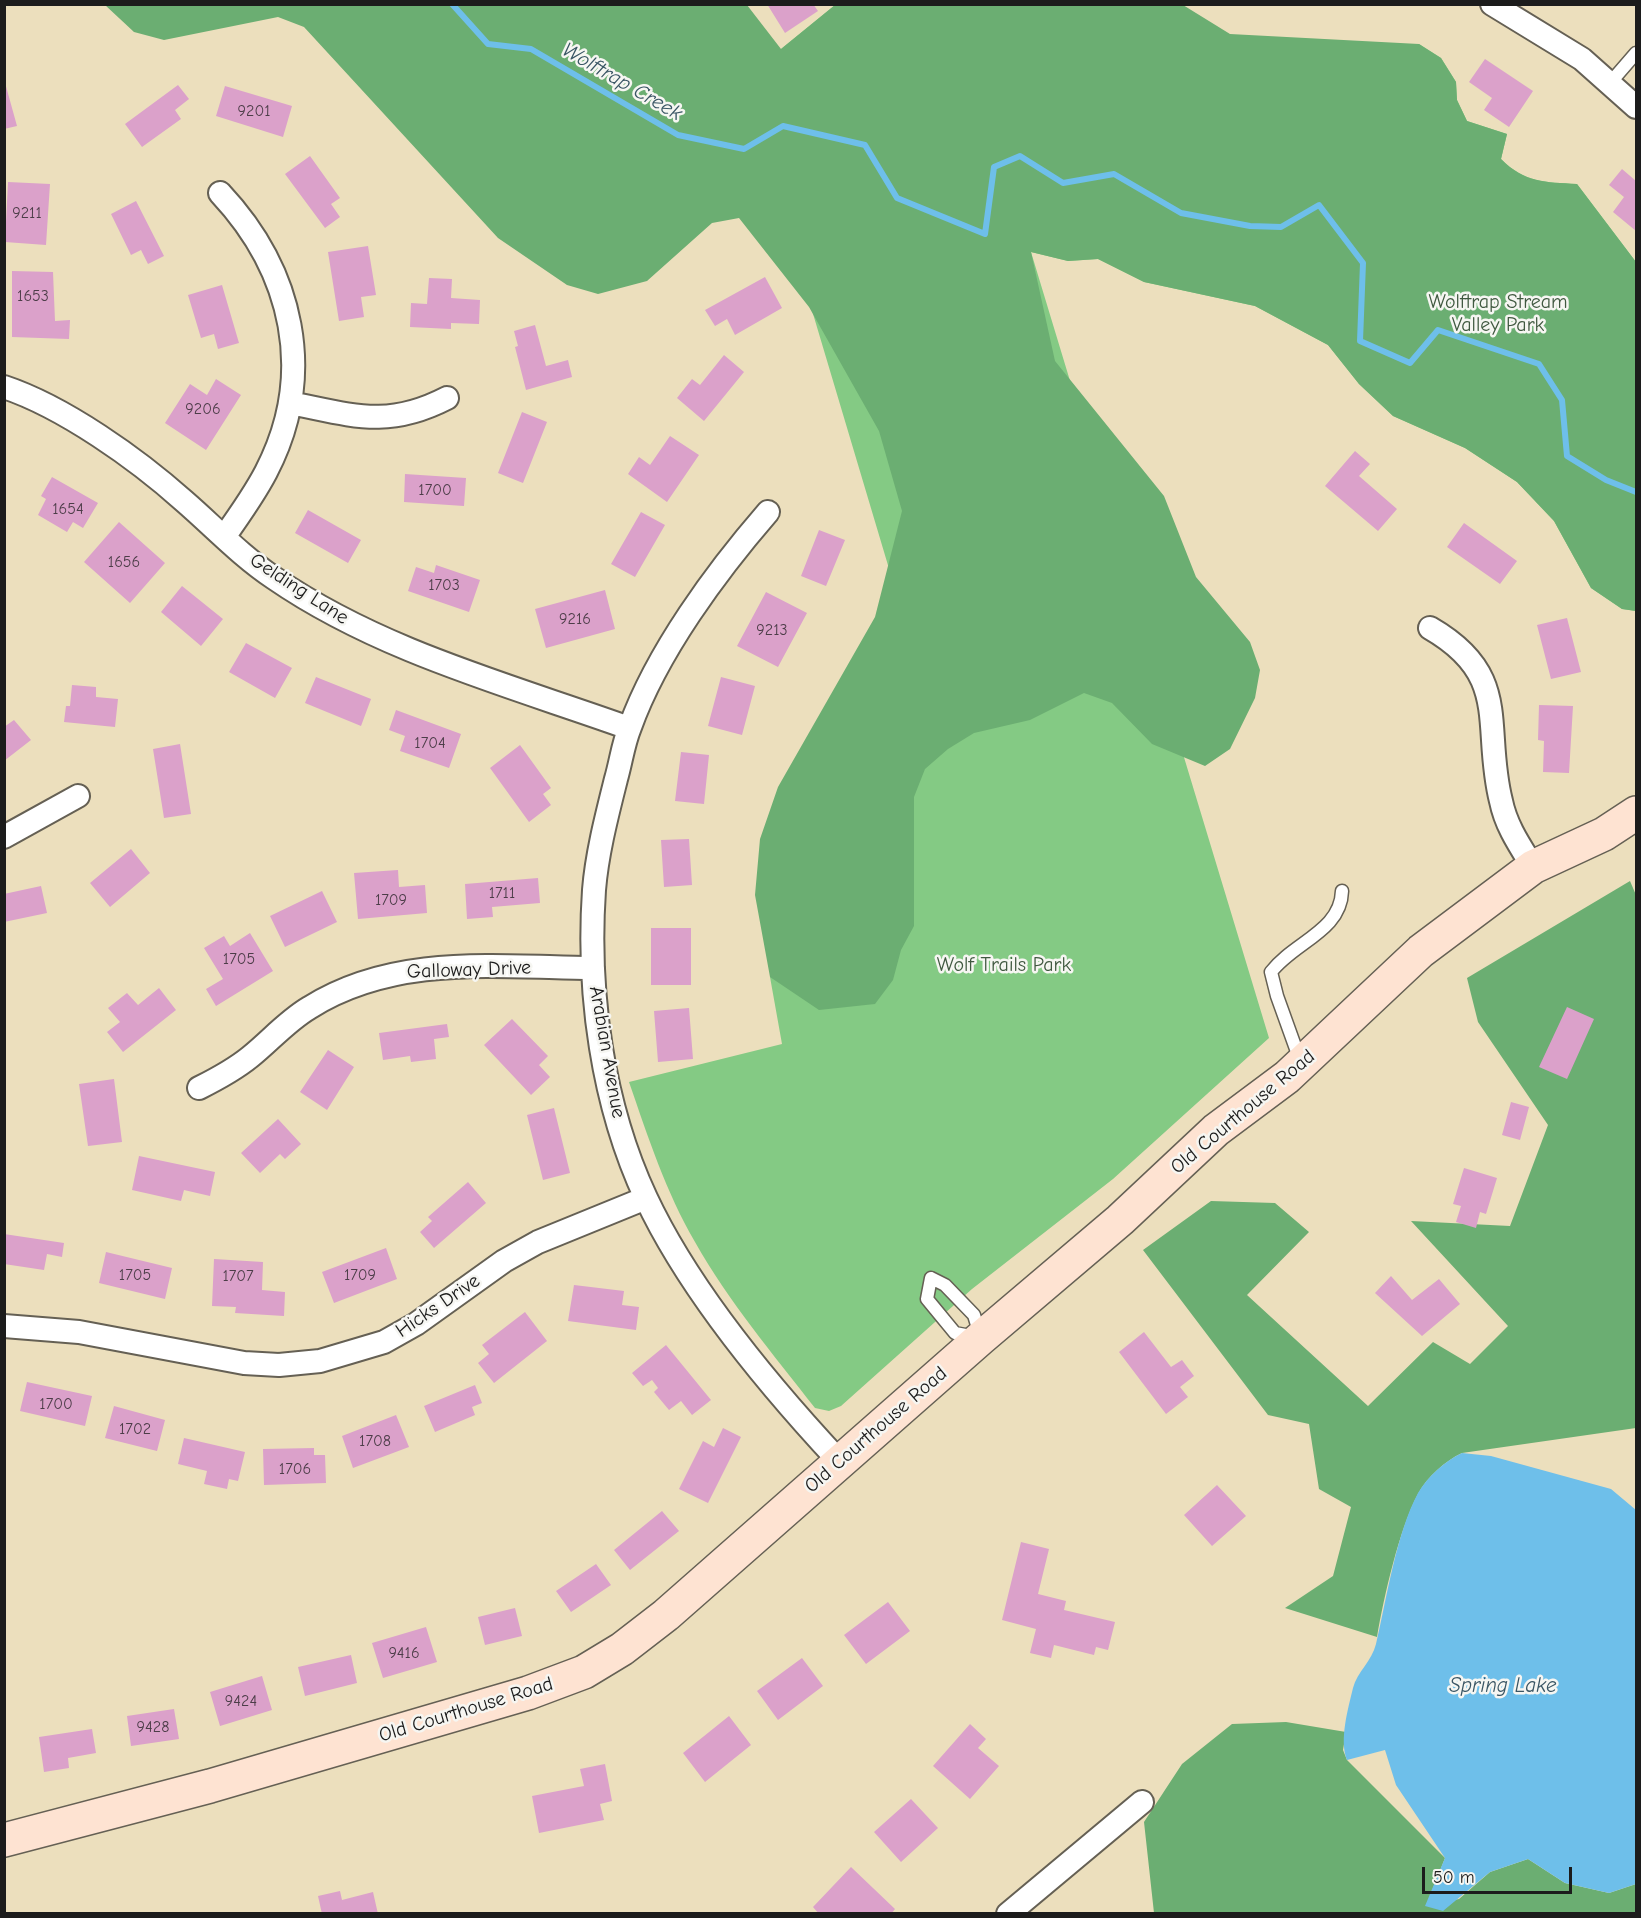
<!DOCTYPE html>
<style>
body{margin:0}
#map{position:relative;width:1641px;height:1918px;overflow:hidden;background:#ecdfbd;font-family:"Comic Neue",sans-serif}
canvas{display:block}
.frame{position:absolute;inset:0;border:6px solid #1c1c1c;pointer-events:none}
.scale{position:absolute;left:1422px;top:1867px;width:150px;height:27px;box-sizing:border-box;border:3px solid #1c1c1c;border-top:0;padding-left:8px;font-size:18px;line-height:21px;white-space:nowrap;color:#1c1c1c;-webkit-text-stroke:4px #f6f6f2;paint-order:stroke}
</style>
<div id="map">
<canvas width="1641" height="1918"></canvas>
<div class="frame"></div>
<div class="scale">50 m</div>
</div>
<script>
const ctx = document.querySelector('canvas').getContext('2d');
ctx.lineJoin = 'round';
function paint(path, color) { ctx.fillStyle = color; ctx.fill(path, 'evenodd'); }
function strokePath(path, color, width, dash) { ctx.strokeStyle = color; ctx.lineWidth = width; ctx.lineCap = dash ? 'butt' : 'round'; ctx.setLineDash(dash || []); ctx.stroke(path); }
function write(font, color, halo, rows, align = 'center') {
  ctx.font = font + ' "Comic Neue",sans-serif'; ctx.lineWidth = 5; ctx.setLineDash([]); ctx.textBaseline = 'middle'; ctx.strokeStyle = halo; ctx.fillStyle = color; for (const [text, x, y, turn = 0] of rows) {
    ctx.save(); ctx.translate(x, y); ctx.rotate((+turn || 0) * Math.PI / 180); ctx.textAlign = isNaN(turn) ? turn : align; if (halo) ctx.strokeText(text, 0, 0); ctx.fillText(text, 0, 0); ctx.restore();
  }
}
paint(new Path2D(`
 M835 5 1254 183 1419 44 1441 58 1456 82 1457 100 1467 121 1507 134 1501 159C1525 183 1545 182 1577 184L1636 262V611L1622 609 1591 588 1554 521 1517 482 1465 448 1393 416 1359 384 1328 345 1255 306 1144 282 1098 259 1068 261 1031 252 1269 1038 1113 1179 972 1289 841 1406 829 1411 815 1408C773 1354 729 1302 695 1242 666 1192 648 1137 629 1082L782 1044 770 977 910 639 740 69 781 49Z`), '#84ca84');
paint(new Path2D(`
 M1183 5 1230 34 1419 44 1441 58 1456 82 1457 100 1467 121 1507 134 1501 159C1525 183 1545 182 1577 184L1636 262V611L1622 609 1591 588 1554 521 1517 482 1465 448 1393 416 1359 384 1328 345 1255 306 1144 282 1098 259 1068 261 1031 252 1055 361 1164 496 1196 577 1250 642 1260 670 1255 698 1230 749 1205 766 1152 744 1112 703 1084 693 1030 720 974 733 948 749 925 769 914 797V926L901 950 893 980 875 1004 819 1010 770 977 755 895 760 839 778 787 875 617 902 511 879 431 809 307 739 218 712 223 647 281 598 294 567 285 498 238 304 27 278 17 164 40 134 32 105 5H747L781 49 835 5Z
 M1630 881 1636 895V1428L1462 1453C1445 1461 1427 1477 1418 1494 1399 1530 1384 1596 1377 1637L1285 1608 1333 1576 1351 1507 1319 1489 1309 1424 1268 1415 1143 1250 1211 1201 1275 1203 1309 1232 1247 1295 1368 1406 1433 1342 1470 1364 1508 1326 1411 1221 1510 1226 1548 1125 1478 1022 1467 978Z
 M1286 1722 1346 1732 1343 1750 1347 1760 1445 1858 1426 1906 1459 1899 1490 1872 1528 1859 1565 1883 1609 1893 1636 1884V1913H1154L1144 1822 1182 1764 1232 1724Z`), '#6bae72');
paint(new Path2D(`
 M1462 1453 1491 1456 1611 1489 1636 1510V1884L1609 1893 1565 1883 1528 1859 1490 1872 1443 1911 1425 1906 1445 1858 1396 1785 1385 1750 1347 1760C1339 1740 1348 1709 1353 1688 1357 1672 1372 1661 1376 1644 1387 1598 1396 1534 1418 1493 1428 1476 1445 1461 1462 1453Z`), '#6ebfea');
strokePath(new Path2D(`
 M452 4 488 44 531 49 678 135 744 149 783 126 865 145 897 198 985 234 994 167 1020 156 1063 183 1114 174 1181 213 1250 226 1281 227 1319 205 1363 263 1360 341 1410 363 1438 330 1539 364 1562 400 1567 456 1606 480 1636 492`), '#6ebfea', 6);
paint(new Path2D(`
 M767 4H813L818 11 785 33Z
 M1485 59 1533 91 1509 127 1484 110 1492 98 1469 82Z
 M4 79 17 126 4 129Z
 M178 85 189 99 175 110 181 119 142 147 125 124Z
 M225 86 292 106 283 137 216 116Z
 M310 156 340 198 331 204 340 217 325 228 285 174Z
 M1622 169 1636 181V231L1613 212 1624 197 1609 185Z
 M8 182 50 184 46 245 5 242Z
 M136 201 164 256 148 264 141 250 131 255 111 214Z
 M368 246 376 295 361 297 364 317 339 321 328 252Z
 M12 271 53 272 55 321 70 320 69 339 12 337Z
 M765 277 782 308 735 335 727 319 715 326 705 310Z
 M429 278 452 279 451 298 480 300 479 324 451 323V329L410 327 411 303 427 304Z
 M222 285 239 343 218 349 214 334 201 338 188 295Z
 M535 325 546 366 568 360 572 377 526 390 515 347 518 346 514 331Z
 M724 355 744 372 704 421 677 398 692 379 700 385Z
 M216 379 241 395 206 450 165 423 190 384 207 395Z
 M522 412 547 422 523 483 498 473Z
 M670 436 699 455 667 502 628 474 639 457 650 465Z
 M1355 451 1370 464 1359 476 1397 509 1378 531 1325 486Z
 M405 474 466 478 464 506 404 502Z
 M52 477 98 503 83 528 73 522 67 532 38 515 46 499 41 496Z
 M308 510 361 540 348 563 295 533Z
 M641 512 665 525 635 577 611 564Z
 M119 522 165 563 130 603 84 562Z
 M1464 523 1517 561 1500 584 1447 547Z
 M819 530 845 540 826 586 801 576Z
 M436 565 480 580 469 612 408 591 416 567 434 573Z
 M182 586 223 619 201 646 161 612Z
 M605 590 615 629 546 648 535 609Z
 M766 592 807 613 778 667 737 646Z
 M1567 618 1581 672 1551 679 1537 625Z
 M246 643 292 668 275 698 229 672Z
 M316 677 371 699 361 726 305 703Z
 M721 677 755 686 742 735 708 726Z
 M72 685 96 687V697L118 699 115 727 64 722 66 706H70Z
 M1539 705 1573 706 1569 773 1543 772 1544 741 1538 740Z
 M396 710 461 734 449 768 400 751 405 736 389 730Z
 M14 720 31 740 4 761V727Z
 M180 744 191 814 164 818 153 749Z
 M520 745 551 788 543 794 551 805 529 822 490 768Z
 M681 752 709 755 704 804 675 801Z
 M689 839 692 885 664 887 661 840Z
 M131 849 150 873 110 907 90 883Z
 M398 870 399 887 425 885 427 913 358 919 354 873Z
 M538 878 540 903 492 907 493 917 467 919 465 884Z
 M41 886 47 913 4 922V894Z
 M322 891 337 922 285 947 270 916Z
 M651 928H691V985H651Z
 M250 933 273 971 216 1006 206 989 223 979 204 948 224 936 230 946Z
 M159 988 176 1010 123 1052 107 1032 120 1022 108 1008 127 993 138 1005Z
 M1567 1007 1594 1019 1567 1079 1539 1067Z
 M689 1008 693 1059 658 1062 654 1011Z
 M512 1019 548 1056 539 1065 550 1077 531 1095 484 1045Z
 M447 1024 449 1037 434 1039 436 1059 411 1062 410 1056 383 1060 379 1033Z
 M328 1050 354 1067 327 1110 300 1092Z
 M114 1079 122 1142 88 1146 79 1084Z
 M1511 1102 1529 1107 1520 1140 1502 1135Z
 M554 1108 570 1173 543 1180 527 1115Z
 M278 1119 301 1144 285 1159 280 1154 260 1173 241 1153Z
 M139 1156 215 1172 210 1196 184 1190 181 1201 132 1190Z
 M1464 1168 1497 1178 1486 1214 1480 1212 1476 1228 1456 1222 1461 1206 1453 1204Z
 M468 1182 486 1203 434 1248 420 1232 432 1221 428 1217Z
 M4 1234 64 1243 62 1257 47 1254 44 1270 4 1264Z
 M386 1248 397 1279 334 1303 322 1272Z
 M106 1252 172 1268 165 1299 99 1283Z
 M214 1259 263 1262 262 1290 285 1292 284 1316 235 1313 236 1307 212 1306Z
 M1391 1276 1412 1300 1439 1279 1460 1304 1422 1336 1375 1293Z
 M574 1285 624 1291 622 1305 639 1307 636 1330 568 1321Z
 M525 1312 547 1341 494 1383 478 1363 489 1354 482 1345Z
 M1144 1332 1171 1367 1182 1360 1194 1376 1180 1387 1188 1397 1166 1414 1119 1352Z
 M666 1345 711 1400 692 1415 681 1401 669 1410 654 1392 658 1388 652 1380 643 1386 632 1373Z
 M27 1382 92 1396 85 1426 20 1411Z
 M475 1385 482 1403 472 1407 475 1415 435 1432 424 1406Z
 M114 1406 165 1420 157 1451 105 1438Z
 M396 1415 409 1447 353 1468 342 1436Z
 M723 1428 741 1437 708 1503 679 1489 703 1441 714 1447Z
 M184 1438 245 1452 238 1481 229 1479 227 1489 204 1484 207 1471 178 1464Z
 M314 1448V1455H325L326 1483 264 1485 263 1449Z
 M1217 1485 1246 1516 1212 1546 1184 1515Z
 M662 1511 679 1531 630 1570 614 1550Z
 M1021 1542 1049 1549 1038 1594 1066 1601 1064 1610 1115 1622 1108 1650 1096 1647 1094 1655 1054 1645 1051 1658 1030 1653 1036 1629 1002 1620Z
 M596 1564 611 1585 571 1612 556 1591Z
 M888 1602 910 1631 866 1664 844 1635Z
 M515 1608 522 1636 485 1645 478 1617Z
 M426 1627 437 1662 383 1678 372 1643Z
 M351 1655 357 1683 305 1696 298 1667Z
 M802 1658 823 1686 778 1720 757 1691Z
 M262 1676 272 1710 220 1726 210 1692Z
 M174 1709 179 1739 131 1746 127 1716Z
 M729 1716 751 1745 705 1782 683 1753Z
 M970 1724 986 1739 978 1748 999 1766 970 1799 933 1766Z
 M92 1729 96 1753 68 1758 69 1768 44 1772 39 1737Z
 M605 1764 612 1801 600 1804 604 1820 539 1833 532 1796 584 1786 580 1769Z
 M911 1799 938 1828 901 1862 874 1832Z
 M851 1867 895 1909 891 1914H819L813 1907Z
 M340 1891 342 1900 373 1892 378 1914H322L318 1896Z`), '#dba1ca');
const lane = new Path2D(`
 M1610 83 1636 53
 M1300 1060 1277 996 1271 972C1294 942 1341 931 1342 891
 M931 1278 945 1285 974 1315 981 1338 955 1333 927 1299Z`);
const street = new Path2D(`
 M1492 4 1582 59 1636 107
 M220 193C293 271 317 374 266 472 254 495 239 516 224 537
 M4 387C64 407 137 459 184 501 214 527 241 556 274 578 380 651 509 685 629 728
 M290 403C352 415 387 429 447 398
 M768 512C716 572 657 652 630 727 623 744 621 762 616 779 607 815 597 853 594 890 587 992 602 1104 646 1198 689 1290 770 1387 839 1461
 M1430 628C1513 676 1482 726 1501 801 1506 826 1520 846 1533 867
 M4 837 78 796
 M199 1088C217 1079 234 1070 250 1057 270 1041 287 1021 309 1008 394 954 497 967 593 968
 M4 1326 79 1332 244 1363 279 1365 320 1361 384 1342 416 1324 504 1261 538 1242 646 1198
 M1008 1914 1142 1802`);
const secondary = new Path2D(`
 M4 1840 210 1786 528 1693 584 1672 622 1649 666 1615 981 1338 1120 1220 1216 1130 1287 1077 1421 951 1533 867 1604 834 1636 813`);
strokePath(lane, '#656054', 15);
strokePath(street, '#656054', 26);
strokePath(secondary, '#656054', 36);
strokePath(lane, '#fff', 12);
strokePath(street, '#fff', 22);
strokePath(secondary, '#fee3d2', 33);
write('16px', '#4c3d48', null, [
 ["9201",254,111],
 ["9211",27,213],
 ["1653",33,296],
 ["9206",203,409],
 ["1700",435,490],
 ["1654",68,509],
 ["1656",124,562],
 ["1703",444,585],
 ["9216",575,619],
 ["9213",772,630],
 ["1704",430,743],
 ["1711",502,893],
 ["1709",391,900],
 ["1705",239,959],
 ["1705",135,1275],
 ["1709",360,1275],
 ["1707",238,1276],
 ["1700",56,1404],
 ["1702",135,1429],
 ["1708",375,1441],
 ["1706",295,1469],
 ["9416",404,1653],
 ["9424",241,1701],
 ["9428",153,1727]
]);
write('20px', '#405940', '#f6f6f2', [
 ["Wolftrap Stream",1498,302],
 ["Valley Park",1498,325],
 ["Wolf Trails Park",1004,965]
]);
write('20px', '#1c1c1c', '#f6f6f2', [
 ["Gelding Lane",299,589,33],
 ["Galloway Drive",469,970,-2],
 ["Arabian Avenue",607,1052,80],
 ["Old Courthouse Road",1243,1112,-40],
 ["Hicks Drive",438,1306,-34],
 ["Old Courthouse Road",876,1430,-41],
 ["Old Courthouse Road",466,1710,-17]
]);
write('italic 21px', '#395564', '#f6f6f2', [
 ["Wolftrap Creek",622,82,30],
 ["Spring Lake",1503,1686]
]);
</script>
